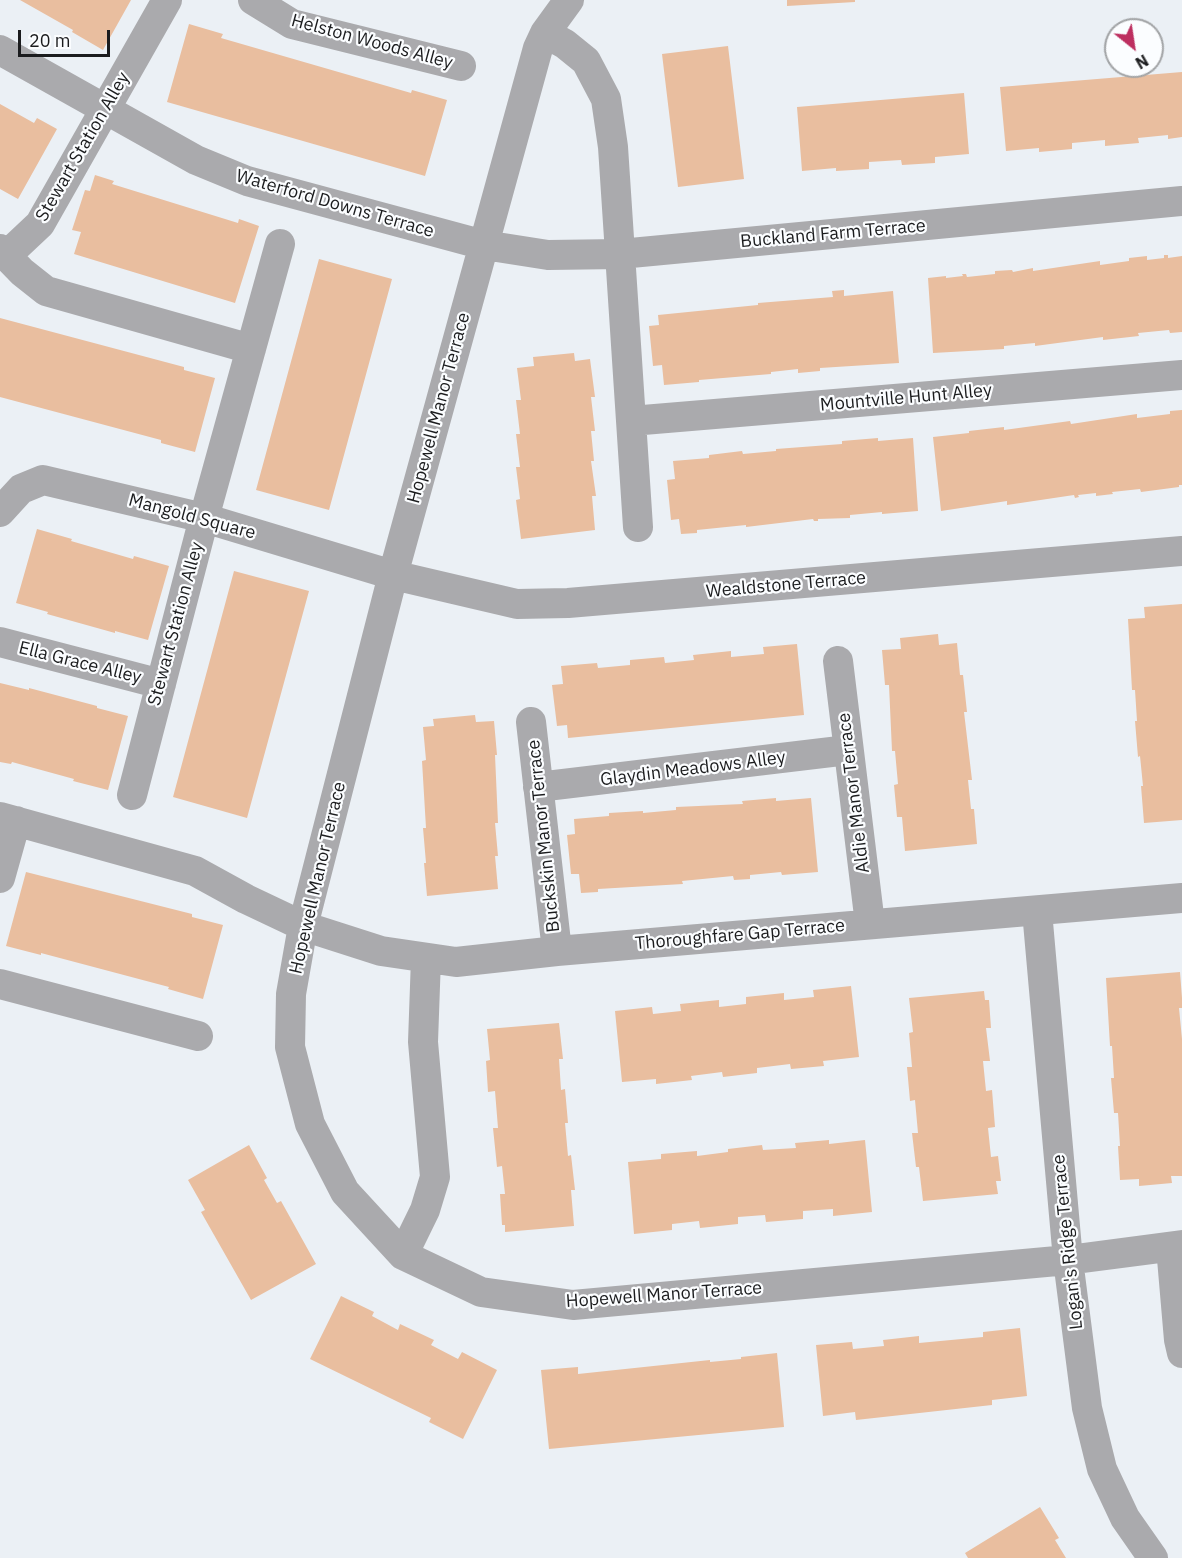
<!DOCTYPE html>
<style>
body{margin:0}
#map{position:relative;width:1182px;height:1558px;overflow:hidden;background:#ebf0f5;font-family:"IBM Plex Sans",sans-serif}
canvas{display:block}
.north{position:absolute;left:1104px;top:18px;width:60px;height:60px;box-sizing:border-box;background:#fbfdff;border:2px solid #a1a3a5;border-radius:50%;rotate:150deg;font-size:16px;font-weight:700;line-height:24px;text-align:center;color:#1b1c1e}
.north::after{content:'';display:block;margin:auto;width:21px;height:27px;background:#bd2f60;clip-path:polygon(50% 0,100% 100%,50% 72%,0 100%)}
.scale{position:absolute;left:18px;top:30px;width:92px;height:27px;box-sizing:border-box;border:3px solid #1b1c1e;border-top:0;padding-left:8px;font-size:18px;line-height:21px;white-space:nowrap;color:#1b1c1e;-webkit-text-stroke:4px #fbfdff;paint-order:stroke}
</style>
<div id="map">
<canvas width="1182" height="1558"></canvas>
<div class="north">N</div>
<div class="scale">20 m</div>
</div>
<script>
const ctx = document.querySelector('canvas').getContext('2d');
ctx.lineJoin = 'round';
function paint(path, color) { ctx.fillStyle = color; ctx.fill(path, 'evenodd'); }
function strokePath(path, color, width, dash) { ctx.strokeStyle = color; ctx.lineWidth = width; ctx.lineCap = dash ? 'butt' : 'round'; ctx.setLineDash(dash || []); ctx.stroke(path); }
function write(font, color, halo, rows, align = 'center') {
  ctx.font = font + ' "IBM Plex Sans",sans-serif'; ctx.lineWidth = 4.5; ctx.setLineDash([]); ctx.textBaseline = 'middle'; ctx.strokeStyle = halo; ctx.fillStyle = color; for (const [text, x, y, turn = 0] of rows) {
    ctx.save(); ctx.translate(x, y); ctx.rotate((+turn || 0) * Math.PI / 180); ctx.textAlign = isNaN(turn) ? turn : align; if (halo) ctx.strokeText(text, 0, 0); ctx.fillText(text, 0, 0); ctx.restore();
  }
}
paint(new Path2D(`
 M20 0H131L103 50 72 32 73 30Z
 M787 0H855V2L787 6Z
 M189 24 223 34 221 38 411 93 412 90 447 100 425 176 167 102Z
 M728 46 744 179 678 187 662 54Z
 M1182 72V137L1168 139V135L1138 138 1139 143 1105 146V140L1072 143V149L1039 152V148L1006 151 1000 87Z
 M964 93 969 154 935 157V163L902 165 901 160 869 162V169L836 171V168L802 171 797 107Z
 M0 104 34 123 37 118 57 129 18 199 0 189Z
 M95 175 114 181 112 184 238 223 239 219 259 226 235 303 74 254 81 232 72 230 85 190 90 191Z
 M1164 255H1168V258L1182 256V332L1170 333 1169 330 1138 333 1139 336 1103 340V337L1035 346V343L1004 346V349L933 353 928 278 946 276V278L963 276 962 274H966L967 277 995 274V271L1012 270 1013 272 1033 268V271L1100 261V265L1129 261V258L1147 256V260L1164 258Z
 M319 259 392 279 329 510 256 490Z
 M844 290V296L893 291 899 363 820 368V371L798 373V369L771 372V374L699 380V382L664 385 662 365 653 366 649 326 659 325 658 315 758 305V303L833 297 832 291Z
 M0 318 184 367V370L215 378 195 452 161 443V440L0 397Z
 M574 353 575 361 590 359 595 397H591L595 431H591L594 461H591L596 496H592L595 530 521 539 516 500 520 499 516 467H520L516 434H520L516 400H521L517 368 534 366 533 357Z
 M1182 410V485H1179V487L1141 492 1140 489 1112 492 1113 494 1096 496V493L1078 495 1079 497 1075 498 1074 495 1007 505V501L941 511 933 437 969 433V431L1004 427V430L1070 421 1071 424 1137 414V418L1170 414V411Z
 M878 438V441L913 438 918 511 882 514V512L850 515V518L818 519V521H814L813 519 746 527V525L697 530V533L681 534 679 519 671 520 667 480 675 479 673 461 709 458V455L742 451 743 454 776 451V449L842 444V441Z
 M37 529 72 539 71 541 133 559 134 556 169 566 148 640 115 631V633L47 614 48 612 16 603Z
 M234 571 309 591 247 818 173 797Z
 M1182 604V820L1144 823 1141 786H1143L1140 756 1138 757 1135 721H1137L1135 690H1132L1128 619 1145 618 1144 607Z
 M938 634 939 645 957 643 960 675H963L967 712H964L972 780H968L971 809H974L977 844 905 851 902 817H897L894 785 898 784 895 751H892L889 685H885L882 650 901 649 900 638Z
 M797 644 804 715 568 738 567 725 557 726 552 685 563 684 561 666 597 663 598 668 630 665V660L664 657 665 663 694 660 693 655 731 651V657L764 654 763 647Z
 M0 683 29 690V688L97 706V708L128 716 108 790 73 781 74 779 12 762 11 764 0 762Z
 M475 715 476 722 494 721 497 755H495L498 823H495L498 856H495L498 889 427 896 424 863H426L423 828H426L422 761 426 760 423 727 434 726 433 719Z
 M776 798V801L811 798 818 872 782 875 781 872 750 875V879L734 880 733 876 682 881 683 884 598 889V892L581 893 579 874H571L567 835 575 834 574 819 609 816V813L643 811V813L676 810V807L743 804 742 801Z
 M26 872 192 914V917L223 925 203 999 168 989 169 987 41 953V955L6 946Z
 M1180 972 1182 998V1008H1179L1182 1039V1176H1171L1172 1183 1139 1186V1179L1120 1180 1118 1146H1120L1118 1113H1114L1111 1078H1114L1112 1046H1110L1106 978Z
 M851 986 859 1057 823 1061 824 1066 791 1069 790 1064 757 1068V1073L723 1077 722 1072 691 1076 692 1080 656 1084V1079L622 1082 615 1011 652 1007 653 1014 681 1011 680 1004 719 1000V1007L746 1004V997L784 993V1000L814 997 813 990Z
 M984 991 985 1000H989L991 1028H986L990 1061H983L986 1091 992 1090 995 1127 988 1128 991 1157 998 1156 1001 1181H996L998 1194 923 1201 919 1167H916L912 1133H918L915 1100 910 1101 907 1067H912L909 1033 913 1032 909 998Z
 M559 1023 563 1059H559L561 1090 565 1089 568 1123H565L568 1156 571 1155 575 1190H571L574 1226 505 1232V1225H502L500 1194H505L502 1166 497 1167 493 1128H498L495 1091 488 1092 486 1061 490 1060 487 1029Z
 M829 1140V1144L865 1140 872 1212 833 1216V1209L803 1211V1219L766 1222 765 1215 738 1217V1224L700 1228 699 1221 672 1224V1230L634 1234 628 1162 661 1159V1154L697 1151V1156L728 1152V1149L762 1145 763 1150 796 1148 795 1143Z
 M249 1145 267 1178 264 1180 277 1203 281 1201 316 1264 251 1300 201 1212 205 1210 188 1180Z
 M341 1296 374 1312 372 1316 398 1330 400 1324 434 1340 431 1345 458 1359 462 1352 497 1370 463 1439 429 1422 431 1418 310 1359Z
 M1020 1328 1027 1396 992 1400V1405L856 1420 855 1412 823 1416 816 1345 852 1342 853 1349 884 1346 883 1340 919 1336V1343L983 1337V1332Z
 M777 1353 784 1427 549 1449 541 1370 578 1367V1374L710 1360V1362L741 1359V1357Z
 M1040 1507 1059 1538 1055 1540 1066 1558H968L965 1553Z`), '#e9be9f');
strokePath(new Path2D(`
 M253 0 292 24 461 66
 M569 0 545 33 538 48 393 575 303 926 291 994 290 1047 310 1124 345 1192 403 1255 481 1292 573 1305 1068 1260 1182 1245
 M545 33 565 44 586 61 606 99 613 147 638 527
 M0 50 196 160 247 181 484 245 548 255 620 254 1182 201
 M0 249 22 272 46 291 251 349
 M7 255 40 224 167 0
 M631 421 1182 375
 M0 512 21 489 43 480 204 518 393 575 517 604 568 603 1182 551
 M0 642 161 684
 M838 661 870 924
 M531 722 557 951
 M538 787 848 750
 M132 795 204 518 280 244
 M0 817 195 871 246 899 303 926 381 951 456 962 557 951 1182 898
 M0 878 16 821
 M1037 911 1068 1260 1087 1408 1102 1469 1125 1518 1153 1558
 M0 984 198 1036
 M1171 1247 1179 1340 1182 1353
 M403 1255 425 1210 435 1177 423 1042 426 958`), '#aaaaad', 30);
write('18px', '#1b1c1e', '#fbfdff', [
 ["Helston Woods Alley",372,42,15],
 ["Stewart Station Alley",83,147,-60],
 ["Waterford Downs Terrace",335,204,16],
 ["Buckland Farm Terrace",833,234,-5],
 ["Mountville Hunt Alley",906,398,-5],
 ["Hopewell Manor Terrace",439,408,-75],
 ["Mangold Square",192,517,15],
 ["Wealdstone Terrace",786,585,-5],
 ["Stewart Station Alley",176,624,-75],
 ["Ella Grace Alley",80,663,14],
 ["Glaydin Meadows Alley",693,769,-7],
 ["Aldie Manor Terrace",854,793,-97],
 ["Buckskin Manor Terrace",544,836,-96],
 ["Hopewell Manor Terrace",318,878,-77],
 ["Thoroughfare Gap Terrace",740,935,-5],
 ["Logan's Ridge Terrace",1068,1242,-96],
 ["Hopewell Manor Terrace",664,1295,-4]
]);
</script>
